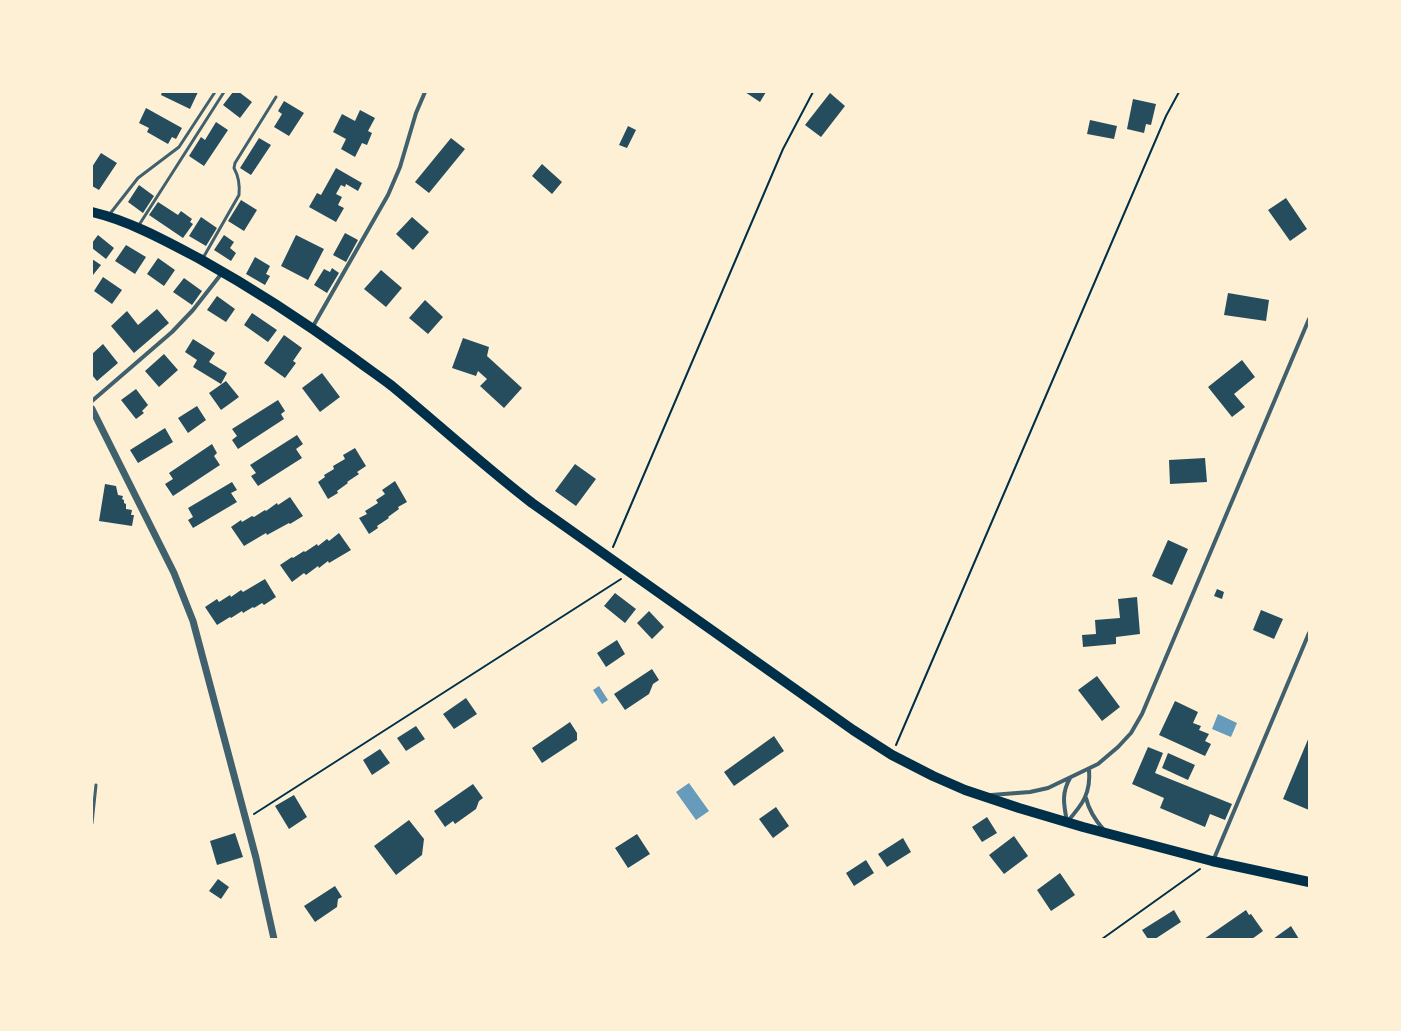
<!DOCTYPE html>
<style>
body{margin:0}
#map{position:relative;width:1401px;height:1031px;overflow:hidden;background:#fdf0d5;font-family:Manrope,sans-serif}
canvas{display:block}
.frame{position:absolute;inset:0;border:93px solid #fdf0d5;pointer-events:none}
</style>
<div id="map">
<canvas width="1401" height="1031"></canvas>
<div class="frame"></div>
</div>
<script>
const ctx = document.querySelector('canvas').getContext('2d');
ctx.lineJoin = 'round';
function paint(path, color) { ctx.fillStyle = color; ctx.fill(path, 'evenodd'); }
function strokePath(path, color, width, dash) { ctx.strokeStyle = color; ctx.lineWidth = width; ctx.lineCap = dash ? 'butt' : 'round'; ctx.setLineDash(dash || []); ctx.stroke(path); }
paint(new Path2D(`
 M599 686 608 700 602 704 593 690Z
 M1218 714 1237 723 1231 737 1212 729Z
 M689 783 709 811 696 820 676 792Z`), '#669bbc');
paint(new Path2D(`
 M162 92H198L190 109 161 95Z
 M233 92H239L252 102 240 118 223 105Z
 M745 92H766L760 102Z
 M830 93 845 106 821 137 805 125Z
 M1133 99 1156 104 1151 125 1146 124 1144 133 1127 129Z
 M284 101 304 113 289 136 274 127 282 114 278 111Z
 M146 108 182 128 176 139 172 137 168 144 147 132 149 128 139 123Z
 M360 110 375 118 368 131 372 133 367 145 362 143 355 157 341 149 346 139 333 132 342 114 355 121Z
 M1090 120 1117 126 1114 139 1087 134Z
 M216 122 228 130 204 166 189 156 201 137 205 140Z
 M628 126 636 130 627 148 619 145Z
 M259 138 271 145 251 175 240 168Z
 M451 138 465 149 429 193 415 182Z
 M101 153 117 163 99 190 92 186V167Z
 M542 164 562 182 552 194 532 176Z
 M336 168 362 183 358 191 346 184 345 187 341 185 336 194 342 197 338 205 344 208 336 222 309 207 317 193 321 195Z
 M139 185 154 196 143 213 128 202Z
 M1286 198 1307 229 1290 241 1268 210Z
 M241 200 257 210 244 231 228 221Z
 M158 202 178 215 181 211 192 219 190 222 193 224 183 238 149 215Z
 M201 217 217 228 206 246 189 236Z
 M412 217 429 232 413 250 396 234Z
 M345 233 358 240 346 262 333 255Z
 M98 235 114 248 106 259 92 248V243Z
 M224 235 234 242 230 248 236 253 231 261 214 250Z
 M296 235 324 249 308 280 281 266Z
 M126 245 146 257 135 274 115 261Z
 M255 257 270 266 266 274 270 276 265 285 246 274Z
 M158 258 175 270 164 286 147 274Z
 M92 259 101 265 93 275 92 274Z
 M332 268 339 273 327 293 314 285 324 269 330 272Z
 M381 270 402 288 386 307 364 289Z
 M103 277 122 290 112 304 94 291Z
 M184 278 202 291 192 305 173 292Z
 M1228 293 1269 300 1266 321 1224 315Z
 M217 296 235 309 226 322 207 310Z
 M425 300 443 317 428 334 409 318Z
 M157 309 169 323 134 353 111 326 127 311 138 325Z
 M252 313 277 330 268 342 244 325Z
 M284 335 302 348 293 361 296 363 285 378 264 363Z
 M463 338 489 347 487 356 522 388 504 408 480 386 487 379 478 371 476 376 452 368Z
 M193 339 215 353 209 362 227 373 221 384 193 367 197 360 185 352Z
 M103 344 118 363 97 381 92 375V354Z
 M164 354 178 370 159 387 145 371Z
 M1242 360 1255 377 1234 394 1245 407 1232 417 1208 387Z
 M322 373 340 397 320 412 302 388Z
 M226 381 239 397 221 410 209 393Z
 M136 389 148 405 142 411 144 413 136 419 121 400Z
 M278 400 285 411 281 414 284 419 238 449 232 440 237 436 232 429Z
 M197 406 206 420 188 433 178 418Z
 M165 428 173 442 138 463 130 450Z
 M297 435 303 444 296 449 302 458 258 486 251 476 256 473 250 465Z
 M212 444 217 453 214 456 220 465 173 496 165 484 173 479 169 473Z
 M355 448 366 466 357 472 359 474 347 482 348 483 337 491 338 493 328 499 318 482 325 477 324 475 334 469 333 466 345 459 343 455Z
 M1205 458 1207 482 1170 484 1169 460Z
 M575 464 596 479 576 506 555 491Z
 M395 481 407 502 398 507 399 509 388 517 389 518 377 526 378 528 369 534 359 518 367 514 365 511 378 503 376 500 385 494 382 490Z
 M232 482 237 490 231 493 237 502 193 528 188 520 193 517 188 508Z
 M105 484 116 486 118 495 123 496 122 499 124 500V503L126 504V509L132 510 131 515H134L132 526 99 521Z
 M290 497 303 516 290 524 289 523 267 535 266 533 244 546 231 527 241 520 242 522 252 516 254 517 265 510 266 511 277 503 278 505Z
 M339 533 351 550 329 563 328 561 319 568 318 566 306 575 304 573 292 582 280 565 292 557 293 558 304 551 305 552 317 544 318 546 327 539 329 541Z
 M1168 540 1188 549 1172 585 1152 576Z
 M265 579 276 597 264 605 262 603 254 608 253 607 243 613 242 611 231 618 230 617 217 625 205 607 217 599 219 602 230 595 231 597 241 590 243 592Z
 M1217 589 1224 592 1222 599 1214 596Z
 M615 593 636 609 625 623 604 606Z
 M1137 597 1140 634 1116 637V644L1083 647 1082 635 1096 634 1095 620 1120 618 1118 599Z
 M1261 610 1283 619 1274 639 1253 630Z
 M649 611 664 627 652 639 637 623Z
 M617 640 625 654 606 667 597 653Z
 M652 669 659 680 653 684 649 694 625 710 614 694Z
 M1097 676 1120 707 1102 721 1078 690Z
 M466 698 477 714 454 729 443 714Z
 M1175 701 1198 712 1193 723 1201 726 1199 730 1209 734 1205 741 1211 744 1205 756 1159 735Z
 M570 722 577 733V740L542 763 532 748Z
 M416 726 425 739 406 751 397 738Z
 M774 736 784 751 734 786 724 772Z
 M1309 737V810L1283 799Z
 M1148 747 1163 753 1155 773 1232 804 1225 820 1210 814 1205 827 1160 808 1164 798 1132 784Z
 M380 749 390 763 372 775 363 760Z
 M1168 753 1195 765 1188 780 1162 768Z
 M473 784 483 798 479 801 476 809 455 824 453 821 445 827 434 811Z
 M294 795 307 817 289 829 275 806Z
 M776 807 789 826 773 838 759 819Z
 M987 817 997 833 982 842 972 827Z
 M409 820 424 839 422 855 396 875 374 846Z
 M235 833 243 857 217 865 210 841Z
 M637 834 650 854 628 868 615 848Z
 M1014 836 1028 856 1004 874 989 855Z
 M903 838 911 852 887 867 878 854Z
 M866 860 874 873 854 886 846 873Z
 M1060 873 1075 895 1051 911 1037 890Z
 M218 879 229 887 221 899 209 891Z
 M335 886 342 897 338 899 337 907 315 922 304 906Z
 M1174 910 1181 922 1155 939H1148L1142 930Z
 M1246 910 1249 915 1251 914 1263 931 1252 939H1204Z
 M1291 926 1299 939H1273Z`), '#264d5e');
strokePath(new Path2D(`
 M613 547 783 149 813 92
 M896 745 1166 116 1179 92
 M254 814 621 579
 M1102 939 1200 869`), '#003049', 2);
strokePath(new Path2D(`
 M109 215 138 178 179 147 215 92
 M139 225 224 92
 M203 258 239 195C240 185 239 177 234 168L235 163 276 97
 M92 823 96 785`), '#3f606c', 3);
strokePath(new Path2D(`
 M312 328 388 195 400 167 416 113 425 92
 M92 401 172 332 193 310 222 273
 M991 795 1030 792 1048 788 1098 764 1118 747 1131 733 1142 714 1309 319
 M1086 798C1089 811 1095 820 1104 830
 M1067 822C1083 804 1091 793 1089 769
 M1067 822C1064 805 1061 794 1070 778
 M1213 861 1309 633`), '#3f606c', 4);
strokePath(new Path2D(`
 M92 409 174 573 193 621 256 858 274 939`), '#3f606c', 7);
strokePath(new Path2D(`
 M92 212C130 221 166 241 200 259 252 288 303 321 351 356 364 366 379 376 392 386 439 425 484 466 532 503L853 730 892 755 933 776 965 790 1019 808 1083 827 1212 861 1309 882`), '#003049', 10);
</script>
